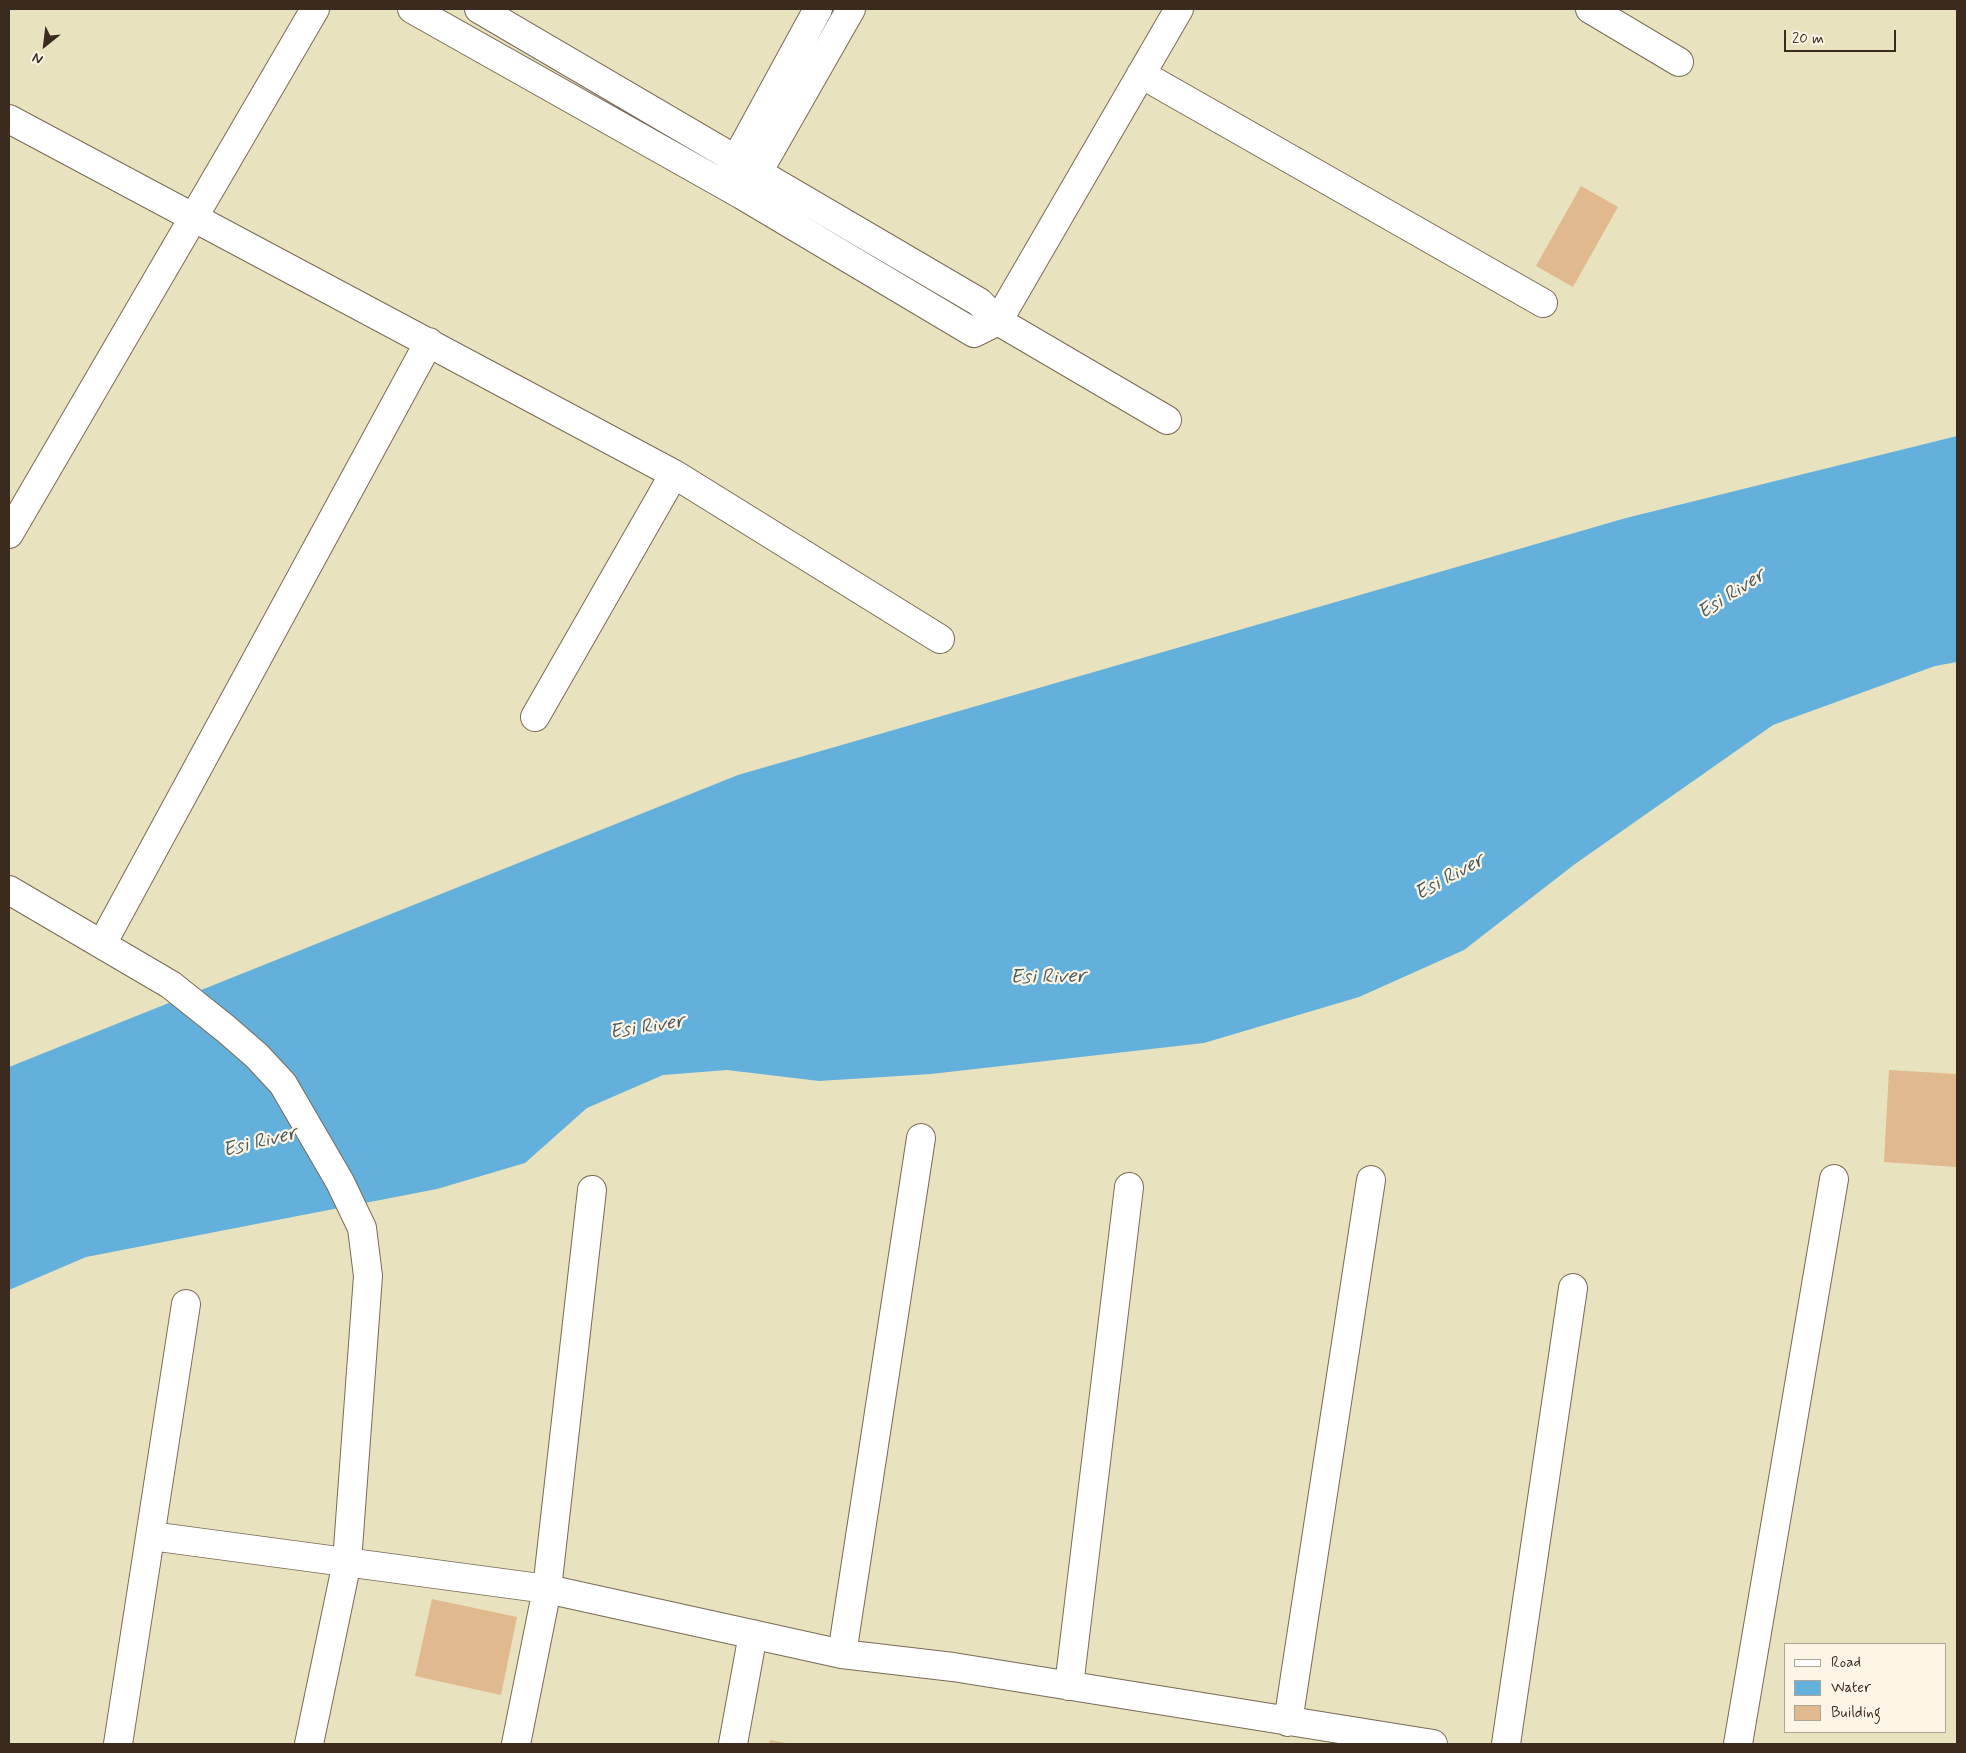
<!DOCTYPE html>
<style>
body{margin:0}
#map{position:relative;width:1966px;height:1753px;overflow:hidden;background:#e9e2bf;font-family:Mynerve,sans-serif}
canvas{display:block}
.frame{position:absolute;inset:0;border:10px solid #3b2a1e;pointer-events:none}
.legend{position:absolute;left:1784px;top:1643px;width:162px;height:90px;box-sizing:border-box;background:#fcf5e5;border:1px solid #afa495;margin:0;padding:6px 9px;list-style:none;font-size:15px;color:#3b2a1e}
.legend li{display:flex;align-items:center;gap:10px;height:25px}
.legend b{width:25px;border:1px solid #afa495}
.north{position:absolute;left:20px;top:20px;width:50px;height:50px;-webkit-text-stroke:4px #fcf5e5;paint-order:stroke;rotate:209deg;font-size:14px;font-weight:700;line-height:20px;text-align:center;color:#3b2a1e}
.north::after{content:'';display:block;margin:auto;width:18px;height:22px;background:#3b2a1e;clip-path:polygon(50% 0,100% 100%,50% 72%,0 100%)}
.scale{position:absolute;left:1784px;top:30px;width:112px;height:22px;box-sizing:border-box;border:2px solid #3b2a1e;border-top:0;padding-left:6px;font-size:15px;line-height:18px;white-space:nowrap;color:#3b2a1e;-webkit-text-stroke:4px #fcf5e5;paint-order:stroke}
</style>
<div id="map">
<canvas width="1966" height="1753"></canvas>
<div class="frame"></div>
<ul class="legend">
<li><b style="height:6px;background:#fff"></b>Road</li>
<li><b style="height:14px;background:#63b0dc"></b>Water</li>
<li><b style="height:14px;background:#e1b98e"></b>Building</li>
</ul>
<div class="north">N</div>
<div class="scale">20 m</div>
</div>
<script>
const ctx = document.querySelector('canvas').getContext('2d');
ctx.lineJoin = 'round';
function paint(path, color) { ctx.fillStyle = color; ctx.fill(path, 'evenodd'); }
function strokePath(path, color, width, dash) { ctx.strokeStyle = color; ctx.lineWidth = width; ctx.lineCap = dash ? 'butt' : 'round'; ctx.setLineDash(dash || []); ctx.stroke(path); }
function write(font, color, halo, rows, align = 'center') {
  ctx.font = font + ' Mynerve,sans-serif'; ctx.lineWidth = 4.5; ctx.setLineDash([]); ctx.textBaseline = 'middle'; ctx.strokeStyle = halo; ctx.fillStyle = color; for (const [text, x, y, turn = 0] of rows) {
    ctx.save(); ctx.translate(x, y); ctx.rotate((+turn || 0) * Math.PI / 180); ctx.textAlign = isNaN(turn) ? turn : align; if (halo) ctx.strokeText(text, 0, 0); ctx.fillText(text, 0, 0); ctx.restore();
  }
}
paint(new Path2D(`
 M1957 436V662L1935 666 1773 725 1575 864 1464 950 1359 997 1204 1043 931 1074 819 1081 727 1070 663 1075 587 1108 525 1163 437 1189 86 1257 9 1290V1067L738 775 1626 518Z`), '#63b0dc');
paint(new Path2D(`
 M1581 186 1618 207 1573 287 1536 266Z
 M1889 1070 1957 1074V1167L1884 1162Z
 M432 1599 517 1617 501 1695 415 1676Z
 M770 1740 786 1743V1744H769Z`), '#e1b98e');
const street = new Path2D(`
 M412 9 742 195 974 333 998 321 1179 9
 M479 9 979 302 998 321 1167 420
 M1590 9 1679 62
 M1141 74 1543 303
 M9 119 674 474 940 639
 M728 174 818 9
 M747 187 758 172 851 9
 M9 534 315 9
 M535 717 674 474
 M9 890 171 985 226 1029 257 1056 283 1084 340 1182 362 1228 368 1276 347 1562 309 1744
 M102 944 429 342
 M151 1536 547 1589 842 1654 953 1667 1433 1744
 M842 1654 921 1138
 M1069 1686 1129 1187
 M1288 1722 1371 1180
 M118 1744 186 1304
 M516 1744 547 1589 592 1190
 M733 1744 753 1634
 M1506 1744 1573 1288
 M1738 1744 1834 1179`);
strokePath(street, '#786a56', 30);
strokePath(street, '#fff', 28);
write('italic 20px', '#495960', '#fcf5e5', [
 ["Esi River",1732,595,-33],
 ["Esi River",1450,878,-29],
 ["Esi River",1048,978,-1],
 ["Esi River",647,1028,-9],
 ["Esi River",260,1143,-14]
]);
</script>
